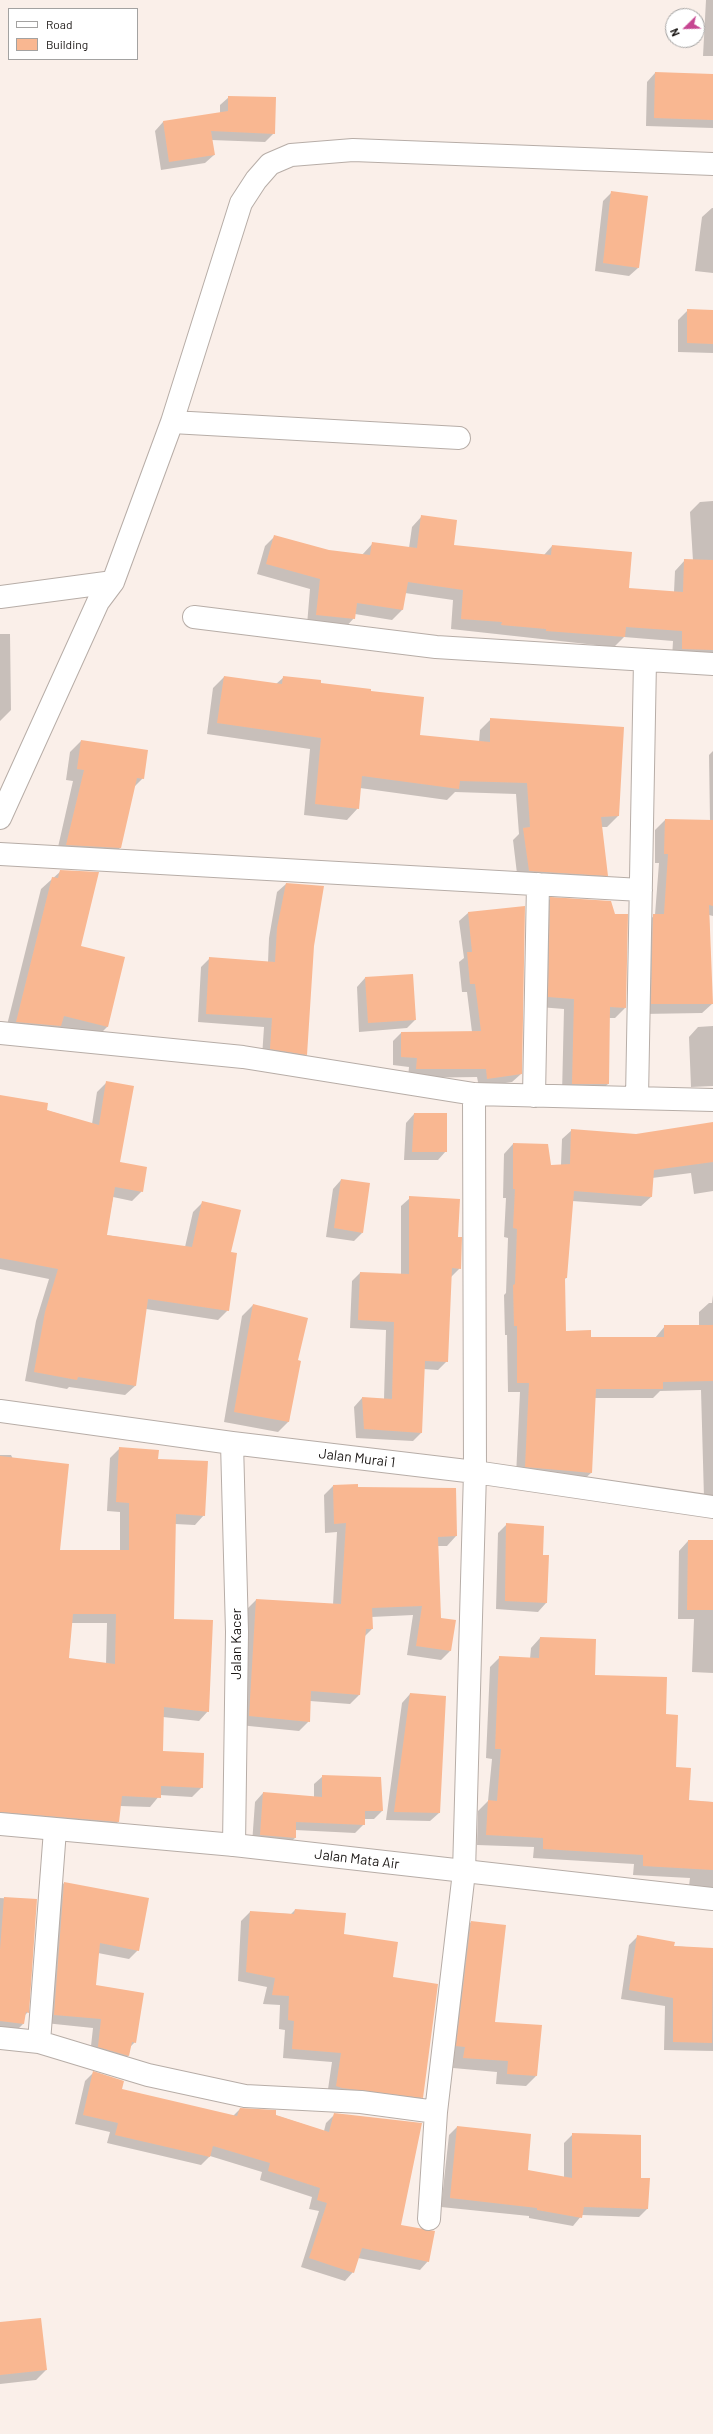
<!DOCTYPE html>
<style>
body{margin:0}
#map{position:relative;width:713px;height:2434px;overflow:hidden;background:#faefe9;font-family:Barlow,sans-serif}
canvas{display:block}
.legend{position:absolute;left:8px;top:8px;width:130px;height:52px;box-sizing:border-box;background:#fff;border:1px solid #a3a2a1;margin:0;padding:5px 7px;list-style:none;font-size:12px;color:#1a1614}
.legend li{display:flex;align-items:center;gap:8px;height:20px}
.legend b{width:20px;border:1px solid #a3a2a1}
.north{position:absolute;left:665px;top:8px;width:40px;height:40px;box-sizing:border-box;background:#fff;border:1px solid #a3a2a1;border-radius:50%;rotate:247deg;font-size:11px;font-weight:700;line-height:16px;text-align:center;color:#1a1614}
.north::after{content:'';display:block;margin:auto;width:14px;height:18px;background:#c64691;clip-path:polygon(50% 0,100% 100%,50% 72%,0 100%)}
</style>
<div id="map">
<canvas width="713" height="2434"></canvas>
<ul class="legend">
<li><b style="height:5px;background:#fff"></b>Road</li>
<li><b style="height:11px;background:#f9b791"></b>Building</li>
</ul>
<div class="north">N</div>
</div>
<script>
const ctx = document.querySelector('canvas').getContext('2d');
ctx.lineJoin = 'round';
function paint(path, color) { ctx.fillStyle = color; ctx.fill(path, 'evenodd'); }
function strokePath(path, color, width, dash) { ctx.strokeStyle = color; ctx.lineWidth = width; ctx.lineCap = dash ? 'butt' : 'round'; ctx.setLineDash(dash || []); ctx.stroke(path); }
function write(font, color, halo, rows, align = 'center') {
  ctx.font = font + ' Barlow,sans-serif'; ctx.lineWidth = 3; ctx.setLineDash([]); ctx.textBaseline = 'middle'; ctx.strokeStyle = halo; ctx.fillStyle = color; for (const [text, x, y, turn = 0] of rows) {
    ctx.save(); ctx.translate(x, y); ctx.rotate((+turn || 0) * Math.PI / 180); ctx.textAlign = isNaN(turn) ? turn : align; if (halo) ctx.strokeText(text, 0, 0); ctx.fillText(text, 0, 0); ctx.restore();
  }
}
paint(new Path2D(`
 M706 0H713V56H703Z
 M655 73 713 75V128L646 126 647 82Z
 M229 97 274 133 265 142 211 140 214 155 205 163 161 170 155 131 163 122 220 113V105Z
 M612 192 638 268 629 276 595 271 603 201Z
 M712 208H713V273L695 271 702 217Z
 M688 310 713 311V353L678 352V320Z
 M713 501V660L672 658 673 641 624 637 614 647 451 629 453 600 405 593 402 610 392 620 355 614 354 618 344 629 307 625 310 589 257 574 265 546 275 536 329 551 362 555 373 543 409 548 412 527 422 516 453 546 544 555 552 546 628 589 674 592 675 571 685 560 693 561 690 512 700 502Z
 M0 634H10L11 710 0 721Z
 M224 677 276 684 284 677 370 692 419 736 479 742 480 730 491 719 618 816 607 827H601L607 875 596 886 518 882 513 840 519 834 516 794 455 792 447 800 360 788 358 808 347 820 304 815 310 749 207 734 213 688Z
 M81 741 143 778 134 787 120 848 109 859 56 856 73 781 66 780 70 752Z
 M713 751V916L709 915 712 1004 702 1013 642 1014 644 925 655 915 659 863H655V830L665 820 710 821 709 755Z
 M61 871 80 947 108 1026 96 1038 5 1033 41 889Z
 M286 884 313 946 306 1054 298 1063 262 1057 264 1027 198 1022 201 967 210 958 268 962 269 938 277 892Z
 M551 898 614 915H627L625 1008 615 1018H609L608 1084 597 1094H562L564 1009 539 1007 540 909Z
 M524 907 521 1074 512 1082 479 1087 477 1077 408 1078 409 1067 393 1065V1041L401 1033 472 1032 467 992H462L459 962 464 958 459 921 468 913Z
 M365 978 415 1020 407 1028 359 1032 357 987Z
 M713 1026V1086L691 1087 689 1037 698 1027Z
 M107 1082 119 1163 142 1191 132 1201 113 1197 106 1235 185 1247 193 1212 203 1202 230 1253 228 1310 218 1320 146 1309 135 1386 125 1395 69 1387 67 1389 25 1381 36 1321 49 1279 0 1269V1096L92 1124 97 1092Z
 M414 1114 446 1151 438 1160H404L406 1123Z
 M713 1123V1191L694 1194 691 1173 652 1178 651 1197 641 1206 572 1201 566 1278 564 1280 565 1332 590 1338H655L665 1326H699V1312L709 1303H712L713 1295V1497L704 1498 701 1390 660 1391 653 1398H595L591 1473 581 1482 516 1476 520 1392H508L507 1335H505L504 1295 506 1293 508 1238 504 1237 506 1198H503L504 1154 513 1144 550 1166 561 1165 562 1139 572 1130 636 1135Z
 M341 1180 362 1233 354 1241 326 1237 333 1189Z
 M410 1198 457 1238 460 1268 451 1277 447 1361 438 1370 423 1369 421 1433 413 1441 356 1438 354 1407 362 1398 384 1399 386 1330 350 1328 352 1281 360 1273 401 1274V1206Z
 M253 1305 296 1361 289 1421 278 1432 224 1422 242 1316Z
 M120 1448 157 1460 204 1515 195 1525 175 1524 173 1620 208 1711 199 1721 163 1717 162 1752 202 1787 192 1797 160 1795 150 1807 120 1806 118 1822 109 1831 0 1822V1455H11L59 1551H120V1512L107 1511 110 1458ZM71 1623H107L106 1664 68 1659Z
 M333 1486 357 1488 455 1489 456 1536 447 1546H437L440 1619 450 1651 441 1660 407 1655 413 1615 371 1617 372 1629 364 1637 359 1695 350 1704 310 1701 309 1721 299 1731 239 1725 247 1609 256 1600 333 1605 337 1532 325 1533 324 1495Z
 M507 1524 542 1556H548L546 1603 538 1612 496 1609 498 1533Z
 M688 1541H713V1673L692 1672 694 1619H678L679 1551Z
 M540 1638 594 1676 665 1715 675 1768 688 1801 713 1802V1888L689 1886 690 1878 633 1875 634 1864 533 1858 534 1847 477 1845 478 1811 488 1801 492 1759 486 1758 490 1667 500 1657 530 1659 531 1648Z
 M410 1694 439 1813 430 1821 386 1820 402 1703Z
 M323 1776 382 1811 374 1819H364V1824L355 1833 295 1830V1838L286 1846 252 1844 255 1802 263 1793 314 1797V1784Z
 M64 1883 138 1950 129 1959 98 1953 95 1986 135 2042 130 2047 128 2056 119 2064 90 2055 93 2028 45 2023 55 1892Z
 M0 1898 36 1900 28 2012 24 2016 23 2024 13 2034 0 2032Z
 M295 1910 343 1935 392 1977 422 2097 413 2106 327 2096 332 2062 283 2058 285 2030 279 2029 280 2005 263 2004 267 1987 238 1981 241 1921 250 1912 291 1914Z
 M471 1922 494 2023 536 2076 526 2086 496 2084 497 2072 453 2068 454 2057 446 2056 461 1933Z
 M638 1936 673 1946 713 1949V2051L664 2050 665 2006 621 1999 629 1945Z
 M93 2073 121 2090 233 2116 240 2109 275 2115 324 2131 326 2123 335 2114 400 2226 428 2261 420 2270 358 2258 353 2272 345 2281 301 2267 319 2211 309 2209 312 2197 260 2180 262 2172 210 2156 201 2165 107 2143 110 2132 75 2124 85 2081Z
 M457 2127 527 2171 564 2178V2143L573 2134 640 2179 647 2209 639 2217 582 2215 573 2226 529 2218V2216L441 2207 449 2135Z
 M0 2323 46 2370 36 2380 0 2384Z`), '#0003');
paint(new Path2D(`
 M655 72 713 74V120L654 118Z
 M228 96 276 97 275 134 211 131 215 155 169 162 163 121 228 111Z
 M611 191 648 196 639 268 603 263Z
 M687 309 713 310V344L687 343Z
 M421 515 457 520 454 545 551 555 552 545 632 552 629 588 683 592 684 559 713 560V650L682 649V631L626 627 625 637 546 631V629L501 625 502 622 461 619 463 590 408 582 403 610 357 603 355 619 316 615 320 579 266 564 274 535 329 550 370 555 372 542 417 548Z
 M224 676 282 684 283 676 321 680V683L371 689V691L424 697 420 735 490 742V718L624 727 619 816 601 817 608 876 529 871 523 828 530 827 527 783 460 781 459 789 362 776 359 809 315 804 321 738 217 723Z
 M81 740 148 750 144 779 137 778 121 848 66 845 84 770 77 769Z
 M665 819 713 820V906L709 905 713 1004H651L653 914H664L668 854H664Z
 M60 870 99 872 81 946 125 957 108 1027 64 1016 61 1026 16 1022 52 877 58 878Z
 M286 883 324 886 314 946 307 1055 270 1049 272 1018 206 1014 209 957 275 962 277 928Z
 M550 897 611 901 615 914H628L626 1008 610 1007 609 1084H572L574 999 548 997Z
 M525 906 522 1074 487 1079 486 1069H416L417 1058 401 1057V1032L481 1031 475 984H470L467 952H472L468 912Z
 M413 974 416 1020 368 1023 365 977Z
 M106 1081 134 1086 120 1162 147 1167 143 1192 115 1187 107 1235 192 1247 202 1201 241 1210 231 1252 237 1253 229 1311 148 1299 136 1386 78 1377 77 1380 34 1372 45 1312 58 1269 0 1258V1095L48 1103 47 1110 99 1125Z
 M414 1113H447V1152H412Z
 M713 1122V1162L654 1170 652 1197 574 1191 567 1278H565L566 1331 591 1330V1337H664V1325H713V1381L663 1382V1389H596L592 1473 525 1467 529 1383H517V1326H514L513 1285 515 1284 517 1229 513 1228 515 1189H513V1143L548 1144 551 1165 570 1164 571 1129 636 1134Z
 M341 1179 370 1183 363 1233 334 1228Z
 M409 1196 460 1199 458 1237H462L461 1269 452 1268 448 1362 425 1361 422 1433 364 1429 362 1397 392 1399 394 1322 358 1320 360 1272 409 1274Z
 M253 1304 308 1318 298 1360 301 1361 289 1422 234 1412Z
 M119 1447 159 1450 158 1459 208 1461 205 1516 176 1514 174 1619 213 1620 209 1712 164 1707 163 1751 204 1753 203 1788 161 1786V1798L122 1796 119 1822 0 1812V1456L69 1464 60 1550H129V1503L116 1502ZM73 1614H116L115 1664 69 1658Z
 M358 1484V1487L456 1488 457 1536 438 1537 441 1618 456 1620 451 1651 416 1646 422 1606 372 1608 373 1629H366L360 1695 311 1691 310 1722 249 1716 256 1599 341 1604 346 1523 334 1524 333 1485Z
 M506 1523 544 1526 543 1555H549L547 1603 505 1601Z
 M688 1540H713V1610H687Z
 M540 1637 596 1639 595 1675 667 1677 666 1714 678 1715 676 1767 691 1768 689 1800 713 1802V1870L643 1866V1855L543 1849V1838L486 1835 488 1800 497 1801 501 1749H495L499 1656 539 1658Z
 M410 1693 446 1696 440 1813 394 1812Z
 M322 1775 381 1777 383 1811H365V1825L296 1822V1838L260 1835 263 1792 322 1797Z
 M64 1882 149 1898 139 1951 100 1943 96 1985 144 1993 136 2043 132 2042 129 2056 98 2047 101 2019 54 2015Z
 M4 1897 37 1899 29 2013 26 2012 24 2024 0 2021V1950Z
 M295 1909 346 1913 344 1934 398 1942 393 1977 438 1984 423 2098 342 2088 336 2086 341 2053 292 2049 294 2021 288 2020 289 1996 272 1995 275 1978 246 1972 250 1911 294 1914Z
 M471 1921 506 1925 495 2022 542 2025 537 2076 507 2074 508 2061 463 2058 465 2047 456 2046Z
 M637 1935 675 1942 674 1946 713 1948 712 2043 673 2042V1998L629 1990Z
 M93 2071 124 2081 122 2089 237 2116 240 2108 276 2110V2115L329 2132 334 2113 422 2123 401 2225 435 2231 429 2262 362 2248 354 2273 309 2258 327 2203 317 2200 320 2188 268 2171 270 2163 213 2146 210 2157 115 2135 118 2123 83 2115Z
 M457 2126 531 2134 528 2170 572 2178V2133L641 2135V2178H650L648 2209 584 2207 582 2218 537 2210V2208L450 2198Z
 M41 2318 47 2370 0 2375V2322Z`), '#f9b791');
const minor = new Path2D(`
 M172 422 459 438
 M0 597 113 582
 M194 617 436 647 713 664
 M0 818 98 602 113 582 172 422 241 203 256 180 270 164 291 155 353 150 713 164
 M0 854 641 890
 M0 1033 243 1057 474 1094 713 1100
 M534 1096 538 884
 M637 1098 645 660
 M0 1411 232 1443 475 1472 713 1507
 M232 1443 237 1632 234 1845
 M55 1830 39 2042 148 2075 245 2096 361 2102 436 2112
 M0 2038 39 2042
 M429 2219 436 2112 464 1872 475 1472 474 1094`);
const tertiary = new Path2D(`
 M0 1824 234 1845 713 1899`);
strokePath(minor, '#b7ada7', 24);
strokePath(tertiary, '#b7ada7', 24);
strokePath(minor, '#fff', 22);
strokePath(tertiary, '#fff', 22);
write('14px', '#1a1614', '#fff', [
 ["Jalan Murai 1",357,1458,7],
 ["Jalan Kacer",236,1644,-90],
 ["Jalan Mata Air",357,1859,7]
]);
</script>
